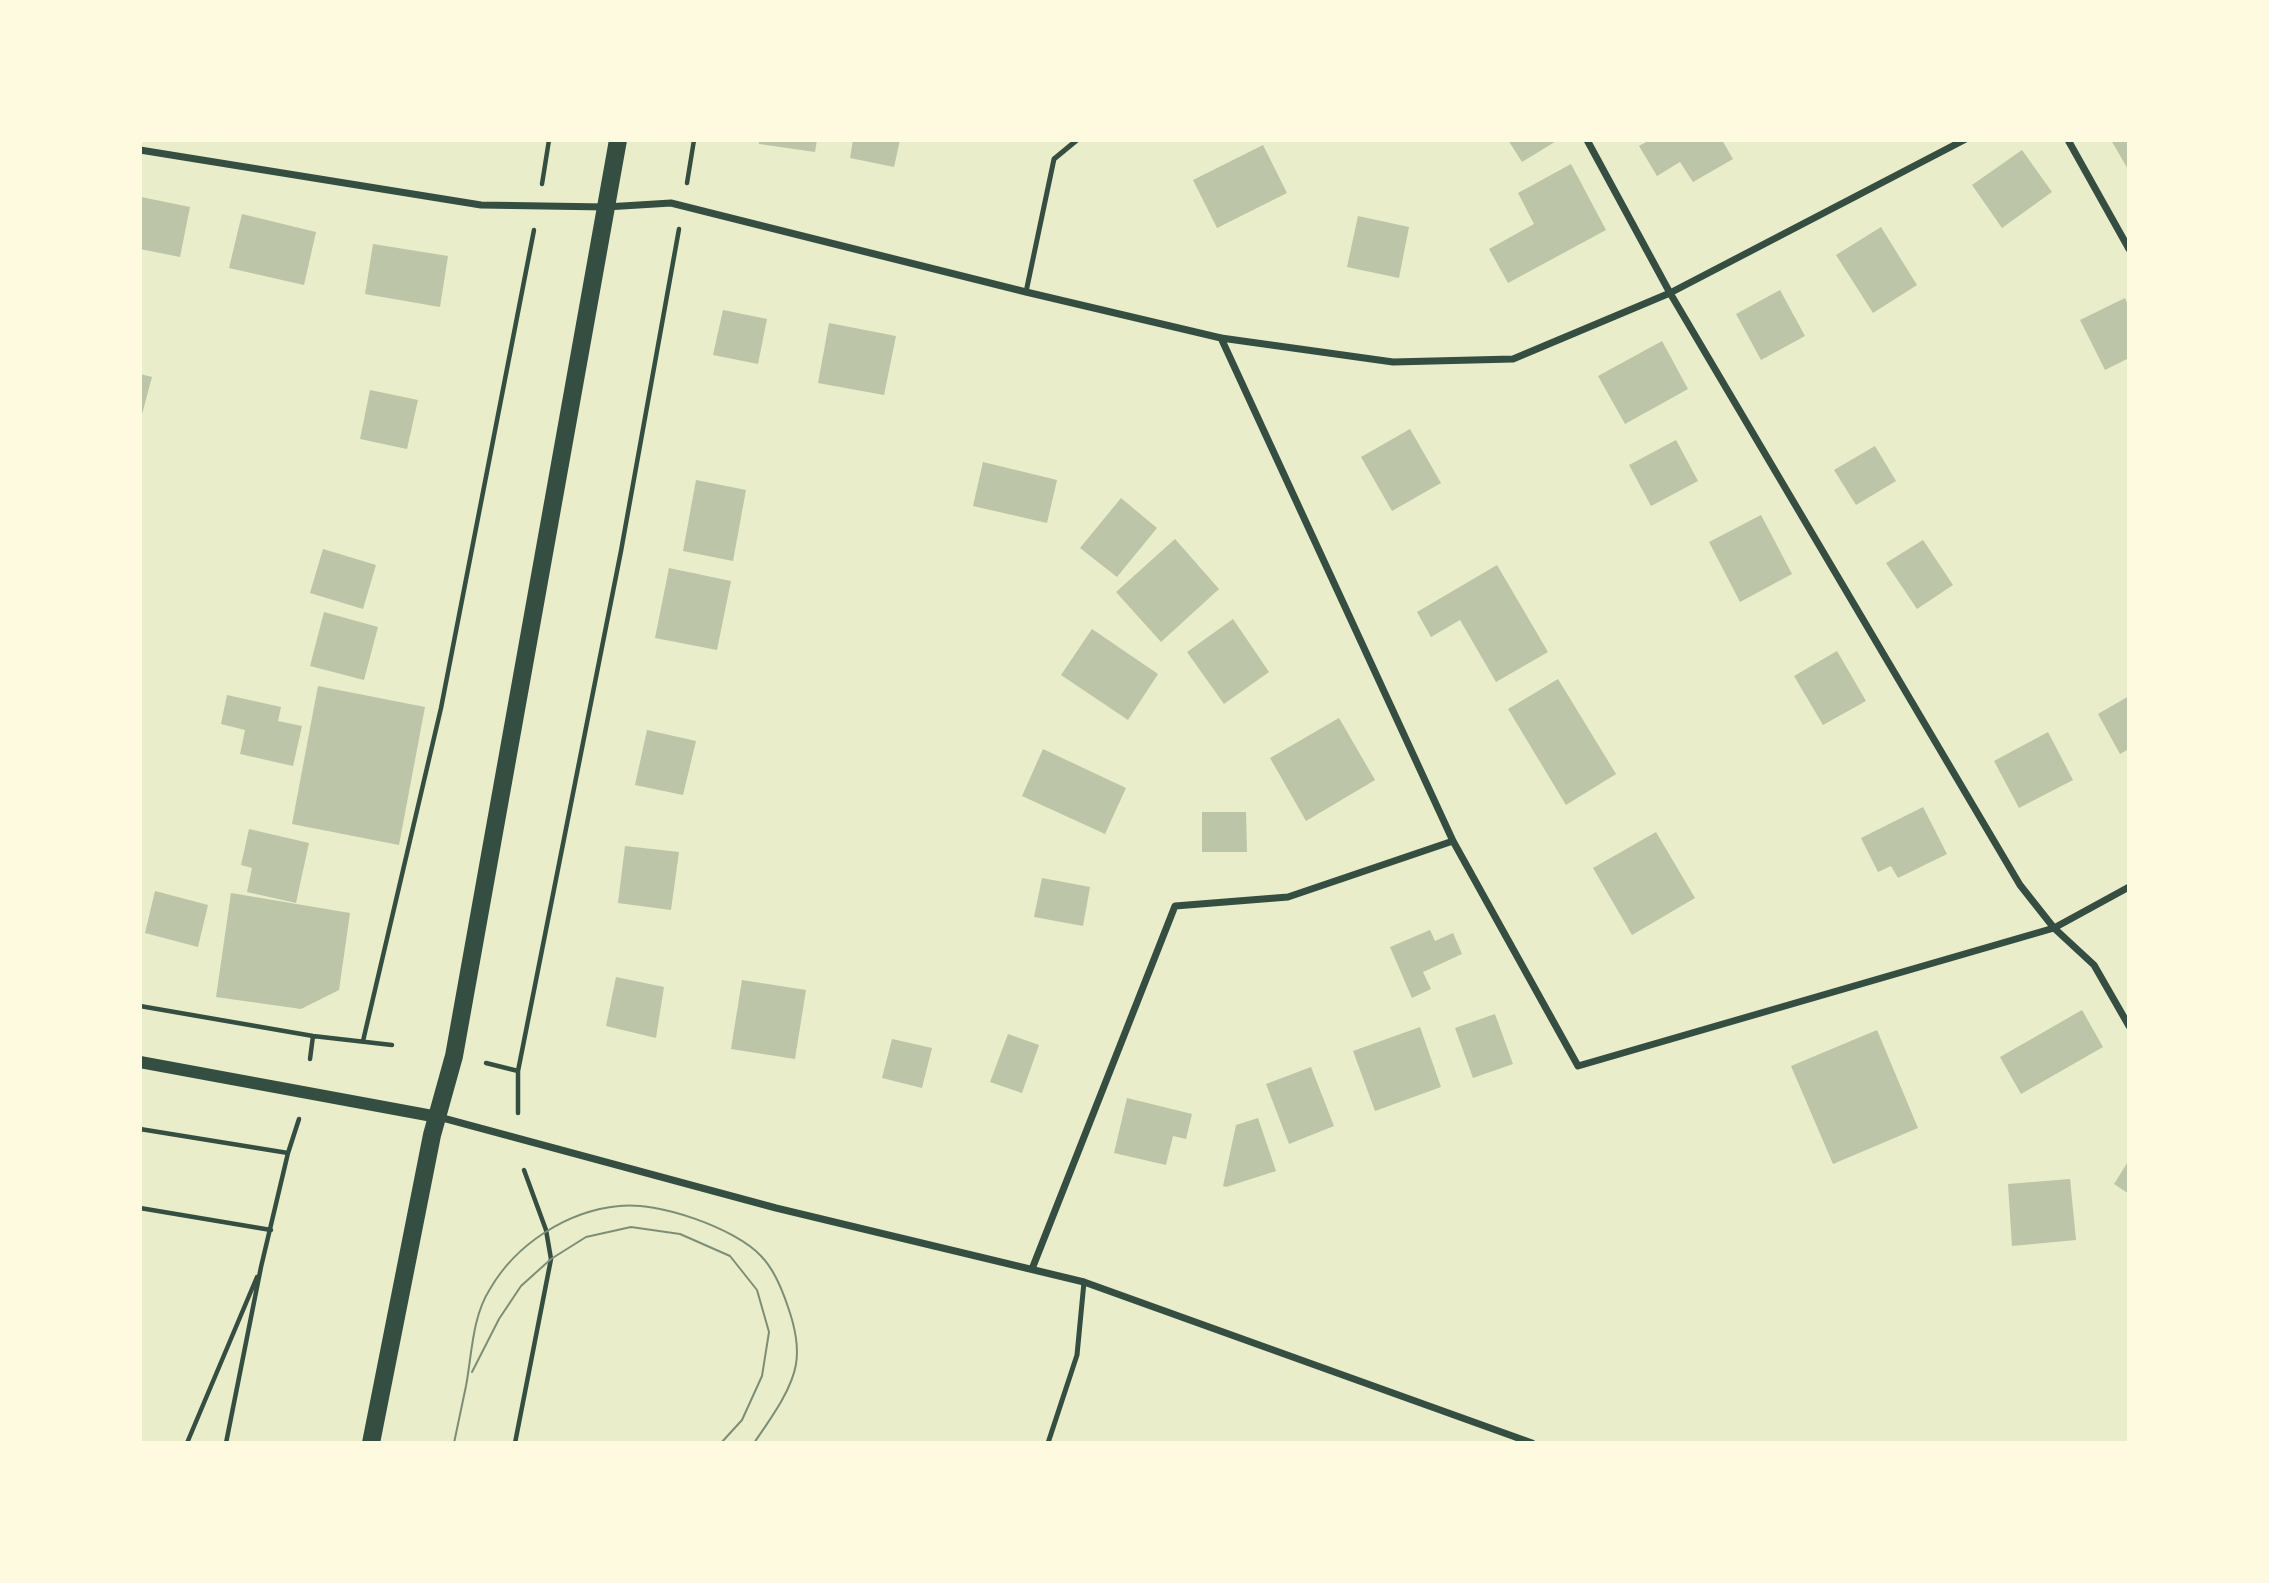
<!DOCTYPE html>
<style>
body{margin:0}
#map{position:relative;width:2269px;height:1583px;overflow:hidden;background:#e9edc9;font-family:Barlow,sans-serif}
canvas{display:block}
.frame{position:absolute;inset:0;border:142px solid #fefae0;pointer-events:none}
</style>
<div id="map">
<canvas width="2269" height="1583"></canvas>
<div class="frame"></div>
</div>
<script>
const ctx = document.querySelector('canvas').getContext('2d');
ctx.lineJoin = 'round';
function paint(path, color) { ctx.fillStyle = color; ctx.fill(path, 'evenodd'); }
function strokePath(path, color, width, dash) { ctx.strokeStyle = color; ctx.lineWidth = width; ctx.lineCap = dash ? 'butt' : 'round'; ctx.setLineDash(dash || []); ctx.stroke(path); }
paint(new Path2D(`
 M759 140H817L815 152 759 144Z
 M853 140H900L894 167 850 158Z
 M1508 140H1558L1522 162Z
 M1650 140H1722L1733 159 1693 182 1680 162 1657 176 1639 146Z
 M2111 140H2129V171Z
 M1263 145 1287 193 1217 228 1193 180Z
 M2022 150 2052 192 2002 228 1972 185Z
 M1571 164 1606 230 1508 283 1489 249 1534 224 1518 193Z
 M141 197 190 207 180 257 140 249Z
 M242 214 316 232 304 285 229 268Z
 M1358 216 1409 227 1399 278 1347 267Z
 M1881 227 1917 285 1873 313 1836 255Z
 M373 244 448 256 440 307 365 294Z
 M1780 290 1805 336 1761 360 1736 314Z
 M2125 298 2129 307V358L2105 370 2080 320Z
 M723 310 767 319 758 364 713 355Z
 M829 323 896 336 884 395 818 383Z
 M1662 341 1688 389 1625 424 1598 376Z
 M140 374 152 377 141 418 140 417Z
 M370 390 418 400 407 449 360 439Z
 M1410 429 1441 483 1392 511 1361 457Z
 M1676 440 1698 481 1651 506 1629 465Z
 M1875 446 1896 481 1856 505 1834 470Z
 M983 462 1057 480 1047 523 973 506Z
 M696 480 746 490 733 561 683 551Z
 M1121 498 1157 528 1117 577 1080 548Z
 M1761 515 1792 574 1740 602 1709 542Z
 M1175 539 1219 589 1161 642 1116 592Z
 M1923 540 1953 585 1917 609 1886 563Z
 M323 549 376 565 363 609 310 593Z
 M1497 565 1548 652 1496 682 1460 620 1431 637 1417 612Z
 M669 568 731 581 717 650 655 638Z
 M324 612 378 627 364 680 310 666Z
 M1233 619 1269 672 1224 704 1187 652Z
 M1092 629 1158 674 1128 720 1061 675Z
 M1837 651 1866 701 1823 725 1794 676Z
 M1558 679 1616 774 1566 805 1508 709Z
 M318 686 425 707 399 845 292 824Z
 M227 695 281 707 278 721 302 726 293 766 240 754 245 730 221 724Z
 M2129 696V749L2120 754 2098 714Z
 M1339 718 1375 780 1306 821 1270 758Z
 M647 730 696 741 683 795 635 785Z
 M2048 732 2073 780 2019 808 1994 761Z
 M1043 749 1126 788 1105 834 1022 796Z
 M1923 807 1947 854 1898 878 1891 866 1878 872 1861 838Z
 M1202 812H1246L1247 852H1202Z
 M249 829 309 843 296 903 247 892 252 868 241 865Z
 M1656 832 1695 898 1632 935 1593 868Z
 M625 846 679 852 671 910 618 903Z
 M1042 878 1090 887 1083 926 1034 917Z
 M155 891 208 905 198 947 145 933Z
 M231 893 350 913 339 990 301 1009 216 997Z
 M1430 930 1435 941 1453 933 1462 954 1423 972 1431 989 1412 998 1390 947Z
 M616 977 664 987 656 1038 606 1026Z
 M742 980 806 990 795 1059 731 1049Z
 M2082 1010 2103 1047 2021 1094 2000 1057Z
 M1495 1014 1513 1064 1473 1078 1455 1028Z
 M1420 1027 1441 1087 1375 1111 1353 1051Z
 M1877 1030 1918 1128 1833 1164 1791 1066Z
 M1008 1034 1039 1045 1022 1093 990 1082Z
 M892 1039 932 1048 922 1088 882 1078Z
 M1311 1067 1334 1126 1289 1144 1266 1084Z
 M1127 1098 1192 1114 1186 1139 1173 1136 1166 1165 1114 1153Z
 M1258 1118 1276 1171 1226 1187 1223 1186 1236 1125Z
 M2129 1160V1194L2114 1184Z
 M2070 1179 2076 1240 2012 1246 2008 1184Z`), '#bcc5a7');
strokePath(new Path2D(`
 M687 183 694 140
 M542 184 549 140
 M140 1006 313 1036
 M363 1041 441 708 534 230
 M310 1059 313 1036 392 1045
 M486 1063 518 1071V1113
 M518 1071 621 551 679 229
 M140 1129 288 1153
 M140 1208 271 1230
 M187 1443 257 1277
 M226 1443 261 1267 288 1153 299 1119
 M515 1443 551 1259 546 1230 524 1170`), '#344e41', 4.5);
strokePath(new Path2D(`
 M1026 292 1054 159 1077 140
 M1048 1443 1077 1355 1084 1282`), '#344e41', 5);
strokePath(new Path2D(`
 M1587 140 1670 293 2020 885 2054 928 2094 965 2129 1026
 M2068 140 2129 249
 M140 150 481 205 606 207 671 203 1026 292 1221 338 1393 362 1513 359 1670 293 1964 140
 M1221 338 1453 841 1578 1066 2054 928 2129 887
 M439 1117 776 1208 1084 1282 1532 1443
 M1032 1269 1175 906 1288 897 1453 841`), '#344e41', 7);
strokePath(new Path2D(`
 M140 1062 438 1117`), '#344e41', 12);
strokePath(new Path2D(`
 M371 1443 432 1135 454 1056 618 140`), '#344e41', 18);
strokePath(new Path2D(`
 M472 1372 499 1319 521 1286 551 1259 586 1237 631 1227 680 1234 730 1256 757 1290 769 1332 762 1376 742 1420 721 1443
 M454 1443C458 1424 462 1405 466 1386 472 1354 472 1317 490 1289 516 1244 567 1211 619 1206 657 1201 735 1228 761 1256 774 1269 782 1289 788 1307 794 1324 799 1346 796 1364 792 1390 769 1421 754 1443`), '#7c8e77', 2);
</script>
